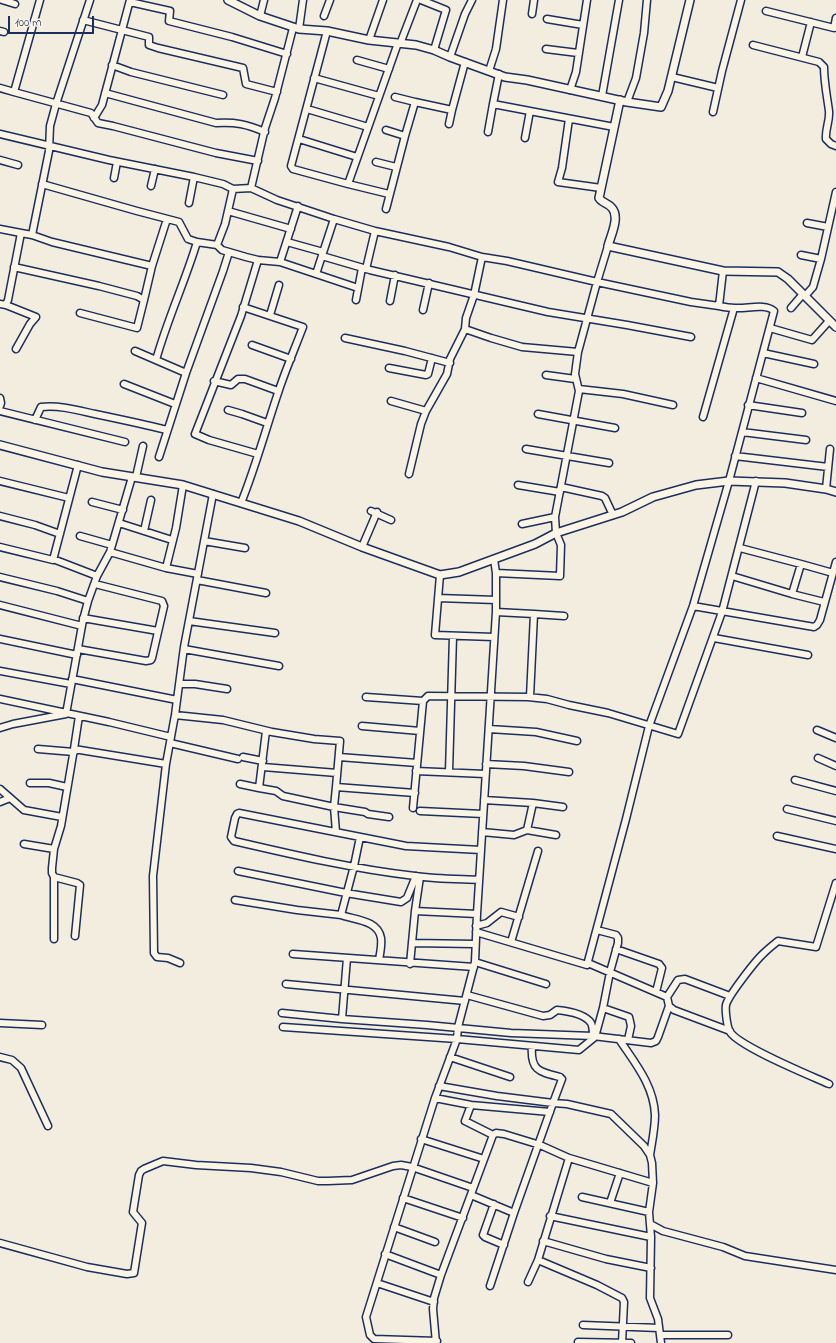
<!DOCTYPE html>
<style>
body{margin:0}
#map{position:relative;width:836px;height:1343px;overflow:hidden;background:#f3ede0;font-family:"Indie Flower",sans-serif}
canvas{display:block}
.scale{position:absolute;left:8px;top:16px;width:86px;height:18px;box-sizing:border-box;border:2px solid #1b2f5e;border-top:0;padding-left:5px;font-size:12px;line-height:14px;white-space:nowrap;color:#1b2f5e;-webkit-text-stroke:3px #fcf5e5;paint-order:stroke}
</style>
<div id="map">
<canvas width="836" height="1343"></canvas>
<div class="scale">100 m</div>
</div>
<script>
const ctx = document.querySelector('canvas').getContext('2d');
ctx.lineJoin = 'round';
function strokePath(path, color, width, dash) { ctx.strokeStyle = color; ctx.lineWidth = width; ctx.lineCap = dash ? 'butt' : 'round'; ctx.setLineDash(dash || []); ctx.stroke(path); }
const minor = new Path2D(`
 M2 0 15 4
 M40 0 14 92 91 113 98 123 113 126 216 153 258 161
 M421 0 446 10 434 50
 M130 2 170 11 169 21 232 37 287 54
 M766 11 834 28 836 18
 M532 14 534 0
 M260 16 264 0
 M324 16 330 0
 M547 19 583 25
 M83 20 149 37V45L158 48 243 68 246 84 277 92
 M299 29 303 0
 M0 31 4 32
 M327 31 291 166 293 169 348 184 398 43
 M369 40 383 0
 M400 44 417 0
 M753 45 819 62 824 67C824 82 827 96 829 111 830 121 825 129 826 139L831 144 836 146
 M546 49 578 53
 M450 57 465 14 472 0
 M802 57 811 22
 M357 60 389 69
 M112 65 131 72 223 95
 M489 71 496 49 503 0
 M499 74 493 104 614 127
 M672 77 718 88
 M314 78 379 96
 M0 88 14 92
 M570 90 576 72 587 0
 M105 93 216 123C236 122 246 124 265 132
 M602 96 619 0
 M395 97 415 102
 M627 102 636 78 644 33 647 0
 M307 109 368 127
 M713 112 722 71 741 0
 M94 118 102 105 130 0
 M569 119 562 168 558 182 601 188
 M449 124 452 110
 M386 130 405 136
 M488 132 493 104
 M0 134 109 160 194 177 223 184 233 189
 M525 138 530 111
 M299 139 357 157
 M0 160 18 165
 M376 162 396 167
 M114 178 117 162
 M42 184 137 211 179 222 188 239 197 242C185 282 167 320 156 360
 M348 184 389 194
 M151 186 155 169
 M251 188 277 200 334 219
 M189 203 194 177
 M386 209 405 136 415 102 452 110 465 62
 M228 211 291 229
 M807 223 828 227
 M0 229 21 233
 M32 235 52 242 152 266 144 300
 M197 242 217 245 225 224 233 189 251 188 265 128 275 98 293 28
 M287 242 323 252
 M217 245 222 250 246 257 258 260 280 262 316 274 334 219 375 231 449 247 482 257 507 261 597 282 691 302 719 306
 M801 255 821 259
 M322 256 370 270 548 312 627 325 691 337
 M280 262 298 206
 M152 266 167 219
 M14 267 99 286 137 296 144 300 137 328 80 313
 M366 269 375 231
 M316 274 358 288
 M805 296 813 287 821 259 836 192
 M356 300 362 268
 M390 301 395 275
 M0 304 6 305 8 300 21 233 32 235 49 151 50 126 56 104 90 0
 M6 305 36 317 30 324 16 349
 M791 308 803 294
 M423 310 429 283
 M270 315 279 285
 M770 328 812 340 829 321
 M465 329 466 318 474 295 482 257
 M345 338 405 351 450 363
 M252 345 291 359
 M135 351 186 373
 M763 353 814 364
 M389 368 426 375 428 374 432 358
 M546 375 575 379
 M756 378 836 401
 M214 381 231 385 238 379H245L278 391
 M124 384 175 404
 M579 389 623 394 673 405
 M0 398 1 403 0 406
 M391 401 426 411
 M748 405 802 413
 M228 410 242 414 267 423
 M0 411 125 442
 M538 414 615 428
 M703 417 734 308
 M35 420 41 407C60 405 77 410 95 414 119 419 143 424 167 430
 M742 432 806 440
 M526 449 609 463
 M258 454 209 440 195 434 241 316 258 260
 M735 456 828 467
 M159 457 186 373 223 271 229 252
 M409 474 421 424 426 411 447 374 450 359 465 329 491 338 522 347 578 352
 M136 477 143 446
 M0 481 69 498
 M518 485 560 492
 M561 487 602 496 605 498 613 515
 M826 489 830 449
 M92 502 123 510
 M241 503C256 466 266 428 279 390 286 369 295 348 303 327L243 307
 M371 511 391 520
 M0 516 35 525 60 534
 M119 523 172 540
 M522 524 555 517
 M144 531 151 500
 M80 536 112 545
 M204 541 245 548
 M0 547 53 560 78 465
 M362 547 377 512
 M110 552 166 568 198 574
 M53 559 97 576
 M801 564 833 573
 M166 568 176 528 183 485
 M496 573 560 576 561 545 556 533 555 517 579 391 575 374 578 352 597 282 608 246
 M440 575 435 635 494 637
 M732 576 792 594 801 564 740 548
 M0 577 57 591 88 601
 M197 580 266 593
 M792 594 824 602
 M438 598 496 600
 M0 605 82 626
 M693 606 814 627 817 625 820 620 836 562
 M534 614 564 616
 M83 618 158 631
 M189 621 275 633
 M714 638 808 655
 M0 639 77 655
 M78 649 146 661 151 660 152 658 164 606 162 601 95 584
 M184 649 279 666
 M0 671 71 684
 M72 679 177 700
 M179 684H195L227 689
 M366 697 423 701
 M528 697 547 699 569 705 608 713 678 734 722 612 756 481
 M0 699 109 722 171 737
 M175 715 223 720 272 732 314 739 340 741 336 787 415 793
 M79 716 74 749 166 764
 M362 726 420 731
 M0 728 13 724 66 714 83 620 88 601 97 576 110 552 132 477
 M489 729 536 732 577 741
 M817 730 836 738
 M266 731 259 788 276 791 283 796 334 807 365 812 368 814 389 817
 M170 743 238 759
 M38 749 74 752
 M243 757 263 761
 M339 757 417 763
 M818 758 836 766
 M486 764 524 766 569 772
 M263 767 337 773
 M416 771 485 774
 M449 772 453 636
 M795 780 836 791
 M30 783H49L67 787
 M240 784 259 788
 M336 787 334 807 336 832
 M0 789 24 810 62 817
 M0 802 10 798
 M533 803 563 807
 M413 808 423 701 428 696 530 697 534 614 496 612
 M787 809 836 821
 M420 811 483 814
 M527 830 556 835
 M482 832 514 835 527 830 533 803 484 800
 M777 836 836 849
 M360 837 354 866 341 915C355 920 378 920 381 938 382 945 380 954 379 960
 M24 844 54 849
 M238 871 346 893 401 902 407 898 416 876
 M54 877 77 883 80 885 75 936
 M479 880C458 879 436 879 415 876 354 869 294 855 234 841L231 837 235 818 237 814 239 813 406 846 481 850
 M235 900 297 910 341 915
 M415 911 477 914
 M476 926 487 923 501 912 519 917
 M476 932 587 965 626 819 649 726 693 606 729 481 774 311C765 303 747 309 735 308 730 308 724 307 719 306L723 271
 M54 939V877L52 873V868L54 849 61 826 74 749
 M511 942 538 851
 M412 943 475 944
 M616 949 659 964 662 968 656 992
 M293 954 474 967
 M475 962 546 984
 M180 963 168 958 157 957 154 953 153 876 166 764 175 715 184 647 213 494
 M588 963 667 997 669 1006 674 1010 730 1031
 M410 964 415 911 420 877
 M286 984 465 1001
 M467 995 543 1016 550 1015 557 1010C567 1011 585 1014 591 1023 593 1027 593 1032 593 1036
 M667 997 678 980 685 979 730 996
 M603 1008 629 1017 631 1026 628 1040
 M282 1013 342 1019 427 1025 511 1033 593 1036 651 1043 656 1041 658 1037 669 1006
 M342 1019 347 958
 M0 1023 42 1025
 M283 1027 457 1039 579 1050 595 1037 603 1008 610 972 618 943V938L616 935 597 930
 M619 1039C634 1062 654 1085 655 1115 655 1128 652 1142 650 1155
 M0 1057 12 1060 21 1068 48 1126
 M450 1057 510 1077
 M829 1084C809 1075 740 1047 730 1032 727 1027 725 1010 726 1005 728 996 756 960 764 953 768 949 773 945 778 941L816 947 836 883
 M439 1086 497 1096 553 1103 562 1079 560 1077C540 1072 530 1071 532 1046
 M435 1098 471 1105 550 1112
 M471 1105 465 1121 493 1135
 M421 1139 484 1159
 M471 1195 514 1213
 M582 1197 649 1212
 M403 1198 463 1218
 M610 1203 620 1173
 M494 1204 483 1235 485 1237 504 1245
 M550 1216 651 1237
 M650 1224 663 1231 723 1247 745 1256 836 1270
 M394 1227 435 1242
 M543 1241 606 1259 651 1268
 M0 1243 87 1267 127 1274 134 1273 141 1229 142 1223 133 1212 139 1175 141 1171 144 1169 163 1161 196 1165 251 1168 281 1172 318 1181H328L352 1180 393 1166 401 1165 412 1167 473 1188
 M385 1254 441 1275
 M538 1260 597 1285 622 1298 624 1302 622 1343
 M528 1282 538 1260 569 1158
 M377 1283 434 1302
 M490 1286 514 1213 553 1103 567 1104 611 1114 644 1146 650 1155 652 1163 653 1183 649 1212 651 1237 650 1298 658 1319 661 1343
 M583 1325 659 1328
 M660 1335H728
 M437 1341 374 1339 370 1335 366 1317 435 1098 457 1039 458 1027 475 962 477 914 496 612V573L494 559
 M578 1342 631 1343
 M436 1343 433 1309 434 1298 441 1275 493 1135 496 1133 504 1134 540 1145 569 1158 653 1183`);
const tertiary = new Path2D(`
 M228 0 260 16 299 29 327 31 369 40 416 45 434 50 450 57 505 77 527 80 627 102 661 107 668 91 690 0
 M620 100 599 198C602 203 608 203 612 208 620 217 611 235 608 246L723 271 778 272 788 279 836 327
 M0 445 102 472 183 485 299 521 362 547 440 575 459 572 535 544 556 533 622 512 653 497 696 485 729 481 785 483 826 489 836 492`);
strokePath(minor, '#1b2f5e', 9);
strokePath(tertiary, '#1b2f5e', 10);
strokePath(minor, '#fcf5e5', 6);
strokePath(tertiary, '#fcf5e5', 7);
</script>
